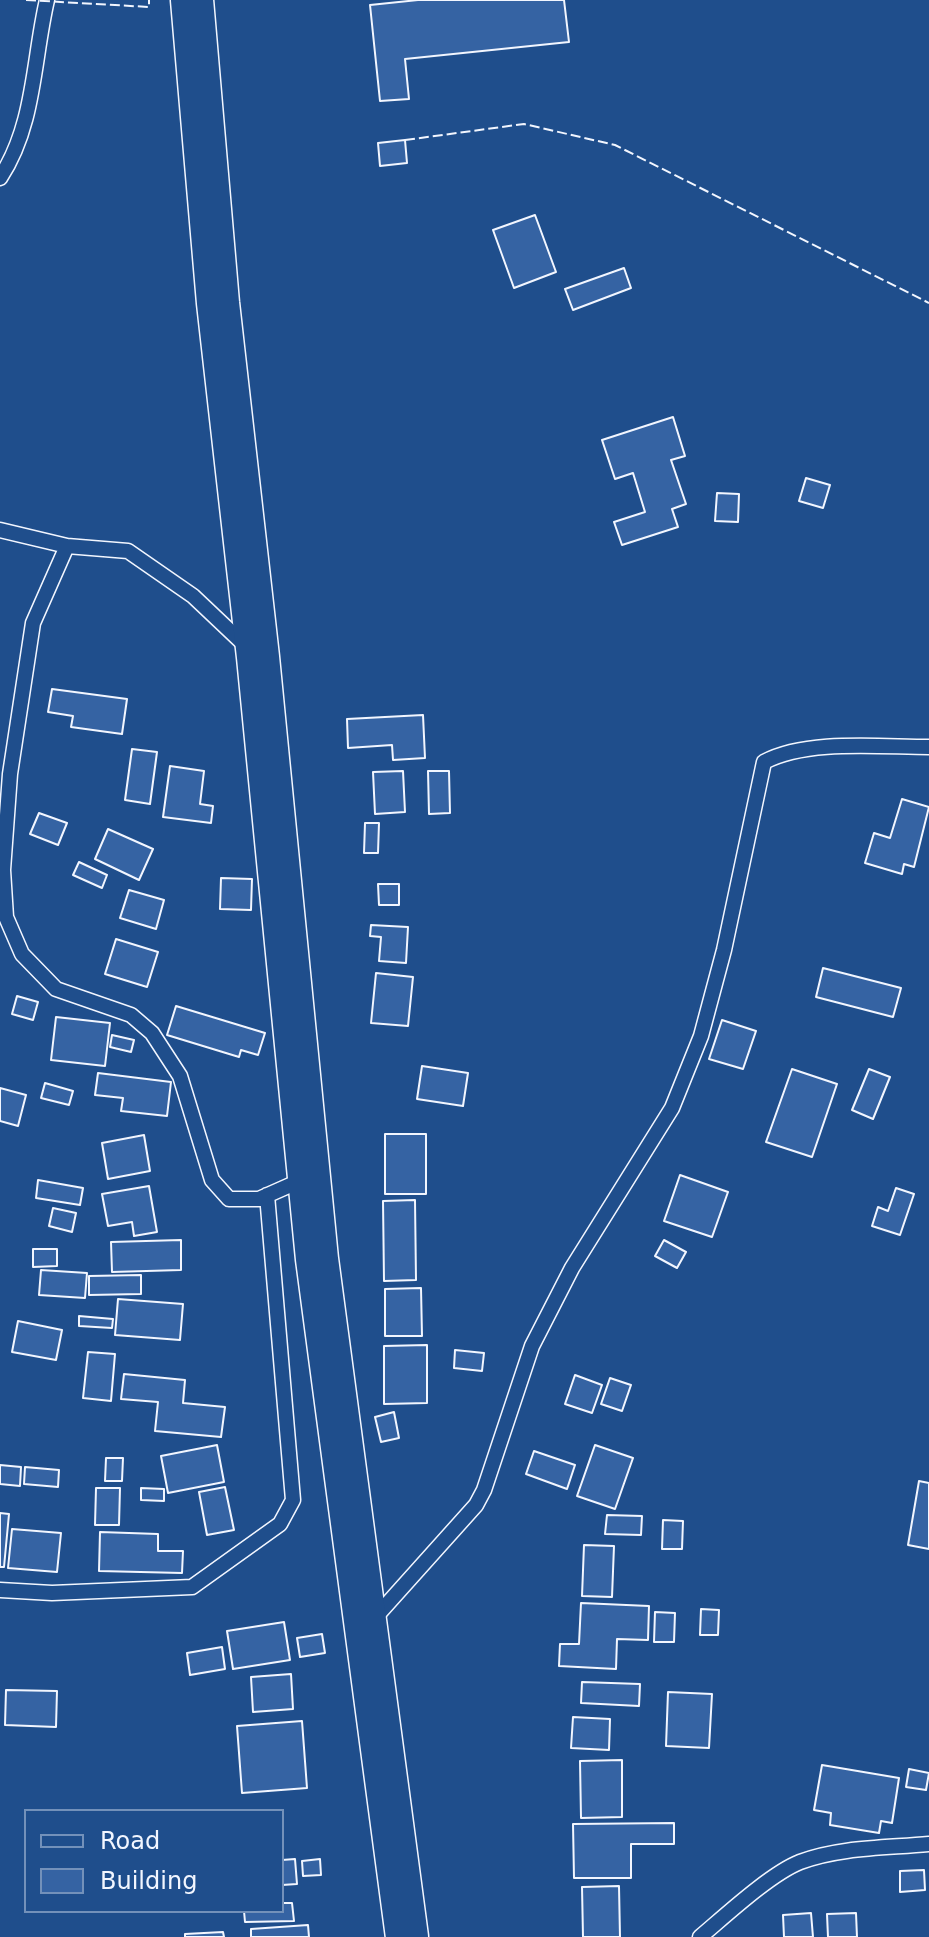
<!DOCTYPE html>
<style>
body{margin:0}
#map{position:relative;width:929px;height:1937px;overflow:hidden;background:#1f4e8c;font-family:"DejaVu Sans",sans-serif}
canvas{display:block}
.legend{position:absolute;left:24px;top:1809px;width:260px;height:104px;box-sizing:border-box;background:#1f4e8c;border:2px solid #7391ba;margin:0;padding:10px 14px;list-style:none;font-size:24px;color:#f2f6ff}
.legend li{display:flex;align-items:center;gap:16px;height:40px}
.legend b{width:40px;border:2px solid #7391ba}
</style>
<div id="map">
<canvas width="929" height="1937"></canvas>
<ul class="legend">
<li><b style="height:10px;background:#1f4e8c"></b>Road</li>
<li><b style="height:22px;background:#3563a3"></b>Building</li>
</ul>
</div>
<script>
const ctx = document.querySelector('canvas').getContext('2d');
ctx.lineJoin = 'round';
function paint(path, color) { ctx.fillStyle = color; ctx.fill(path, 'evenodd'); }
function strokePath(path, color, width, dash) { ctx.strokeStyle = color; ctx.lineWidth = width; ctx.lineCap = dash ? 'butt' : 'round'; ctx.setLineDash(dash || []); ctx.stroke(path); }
const building = new Path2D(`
 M418 0H564L569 42 405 59 409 99 380 101 370 5Z
 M405 140 407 163 380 166 378 143Z
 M535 215 556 272 514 288 493 230Z
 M624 268 631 288 573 310 565 289Z
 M673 417 685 456 671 460 686 504 672 509 678 527 622 545 614 522 645 512 633 473 615 479 602 440Z
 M806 478 830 485 823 508 799 501Z
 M717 493 739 494 738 522 715 521Z
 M52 689 127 699 122 734 71 727 73 716 48 712Z
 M423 715 425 758 393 760 392 745 348 748 347 719Z
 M132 749 157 752 150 804 125 800Z
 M170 766 204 771 200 804 213 806 211 823 163 817Z
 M403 771 405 812 375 814 373 772Z
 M428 771H449L450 813 429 814Z
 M902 799 929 807 914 867 904 864 902 874 865 863 874 833 890 838Z
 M39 813 67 823 58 845 30 834Z
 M365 823H379L378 853H364Z
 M108 829 153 849 139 880 95 859Z
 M79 862 107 875 102 888 73 875Z
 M221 878 252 879 251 910 220 909Z
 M378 884H399V905H379Z
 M129 890 164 900 156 929 120 918Z
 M371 925 408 927 406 963 379 961 381 937 370 936Z
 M116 939 158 952 147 987 105 974Z
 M823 968 901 988 893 1017 816 997Z
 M376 973 413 977 408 1026 371 1023Z
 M17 996 38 1002 33 1020 12 1014Z
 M176 1006 265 1033 258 1055 241 1050 239 1057 167 1035Z
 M56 1017 110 1023 105 1066 51 1060Z
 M722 1020 756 1031 743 1069 709 1059Z
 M112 1035 134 1040 131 1052 110 1047Z
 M422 1066 468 1073 463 1106 417 1099Z
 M792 1069 837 1084 812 1157 766 1142Z
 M869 1069 890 1077 873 1119 852 1110Z
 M98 1073 171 1082 167 1116 121 1111 123 1098 95 1095Z
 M45 1083 73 1091 69 1105 41 1098Z
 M0 1088 26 1095 18 1126 0 1121Z
 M385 1134H426V1194H385Z
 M144 1135 150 1171 108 1179 102 1143Z
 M680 1175 728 1192 712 1237 664 1221Z
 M38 1180 83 1188 80 1205 36 1198Z
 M149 1186 157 1232 134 1236 132 1222 108 1226 102 1194Z
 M896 1188 914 1194 900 1235 872 1226 878 1207 888 1211Z
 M415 1200 416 1280 384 1281 383 1201Z
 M53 1208 76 1213 72 1232 49 1226Z
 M181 1240V1270L112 1272 111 1242Z
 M664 1240 686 1252 677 1268 655 1256Z
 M33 1249H57V1266L33 1267Z
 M41 1270 87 1273 85 1298 39 1295Z
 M141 1275V1294L89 1295V1276Z
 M421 1288 422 1336H385V1289Z
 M118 1299 183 1304 180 1340 115 1335Z
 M79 1316 113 1319 112 1328 79 1326Z
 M18 1321 62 1330 56 1360 12 1352Z
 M427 1345V1403L384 1404V1346Z
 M455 1350 484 1353 482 1371 454 1368Z
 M88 1352 115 1354 111 1401 83 1398Z
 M124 1374 185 1380 183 1403 225 1407 221 1437 155 1431 158 1402 121 1399Z
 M575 1375 602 1385 592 1413 565 1404Z
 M610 1378 631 1385 622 1411 601 1404Z
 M394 1412 399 1438 381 1442 375 1417Z
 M217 1445 224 1482 168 1493 161 1456Z
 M595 1445 633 1458 615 1509 577 1496Z
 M534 1451 575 1465 567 1489 526 1474Z
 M106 1458H123L122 1481H105Z
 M0 1465 21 1467 20 1486 0 1484Z
 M25 1467 59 1470 58 1487 24 1484Z
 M919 1481 929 1483V1549L908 1545Z
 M225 1487 234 1530 207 1535 199 1492Z
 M96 1488H120L119 1525H95Z
 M141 1488 164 1489V1501L141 1500Z
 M0 1513 9 1514 4 1567H0Z
 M607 1515 642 1516 641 1535 605 1534Z
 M663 1520 683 1521 682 1549H662Z
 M12 1529 61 1533 57 1572 8 1568Z
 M100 1532 158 1534V1551H183L182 1573 99 1571Z
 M584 1545 614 1546 612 1597 582 1596Z
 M581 1603 649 1606 648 1640 617 1639 616 1669 559 1666 560 1644H579Z
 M701 1609 719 1610 718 1635H700Z
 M655 1612 675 1613 674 1642H654Z
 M284 1622 290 1660 233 1669 227 1631Z
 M322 1634 325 1653 300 1657 297 1638Z
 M222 1647 225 1669 190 1675 187 1653Z
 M291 1674 293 1709 253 1712 251 1677Z
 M582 1682 640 1684 639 1706 581 1703Z
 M6 1690 57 1691 56 1727 5 1725Z
 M668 1692 712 1694 709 1748 666 1746Z
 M573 1717 610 1719 609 1750 571 1748Z
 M302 1721 307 1788 242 1793 237 1726Z
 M622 1760V1817L581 1818 580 1761Z
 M822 1765 899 1778 892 1823 881 1821 879 1833 830 1825 831 1813 814 1810Z
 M909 1769 929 1773 926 1790 906 1787Z
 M674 1823V1844H631V1878H574L573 1824Z
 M295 1859 297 1884 282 1885V1860Z
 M320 1859 321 1875 303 1876 302 1861Z
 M924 1870 925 1890 900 1892V1871Z
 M619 1886 620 1937H583L582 1887Z
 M282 1903H292L294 1921 245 1922 244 1911H282Z
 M811 1913 813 1937H784L783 1915Z
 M856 1913 857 1937H828L827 1914Z
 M308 1925 309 1937H251V1929Z
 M223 1932 224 1937H185V1934Z`);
paint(building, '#3563a3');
strokePath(building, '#f2f6ff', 2);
const lane = new Path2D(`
 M0 178C35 125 33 60 47 0
 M0 530 67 546 128 551 193 596 249 649
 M67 546 33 623 10 774 3 870 6 917 22 954 56 989 131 1015 152 1033 180 1076 212 1180 229 1199H259L304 1179
 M0 1590 52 1593 192 1587 280 1524 293 1500 267 1195
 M372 1621 476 1505 484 1490 532 1346 572 1268 672 1108 701 1036 724 950 764 762C807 739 880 747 929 747
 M700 1937C725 1916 770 1874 800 1862 840 1847 887 1848 929 1844`);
const primary = new Path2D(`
 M192 0 218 303 258 657 317 1259 407 1937`);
strokePath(lane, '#f2f6ff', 17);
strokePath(primary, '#f2f6ff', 45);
strokePath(lane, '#1f4e8c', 14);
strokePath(primary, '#1f4e8c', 42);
strokePath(new Path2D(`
 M26 0 149 7V0
 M405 140 524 124 615 145 929 303`), '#f2f6ff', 2, [10, 4]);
</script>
